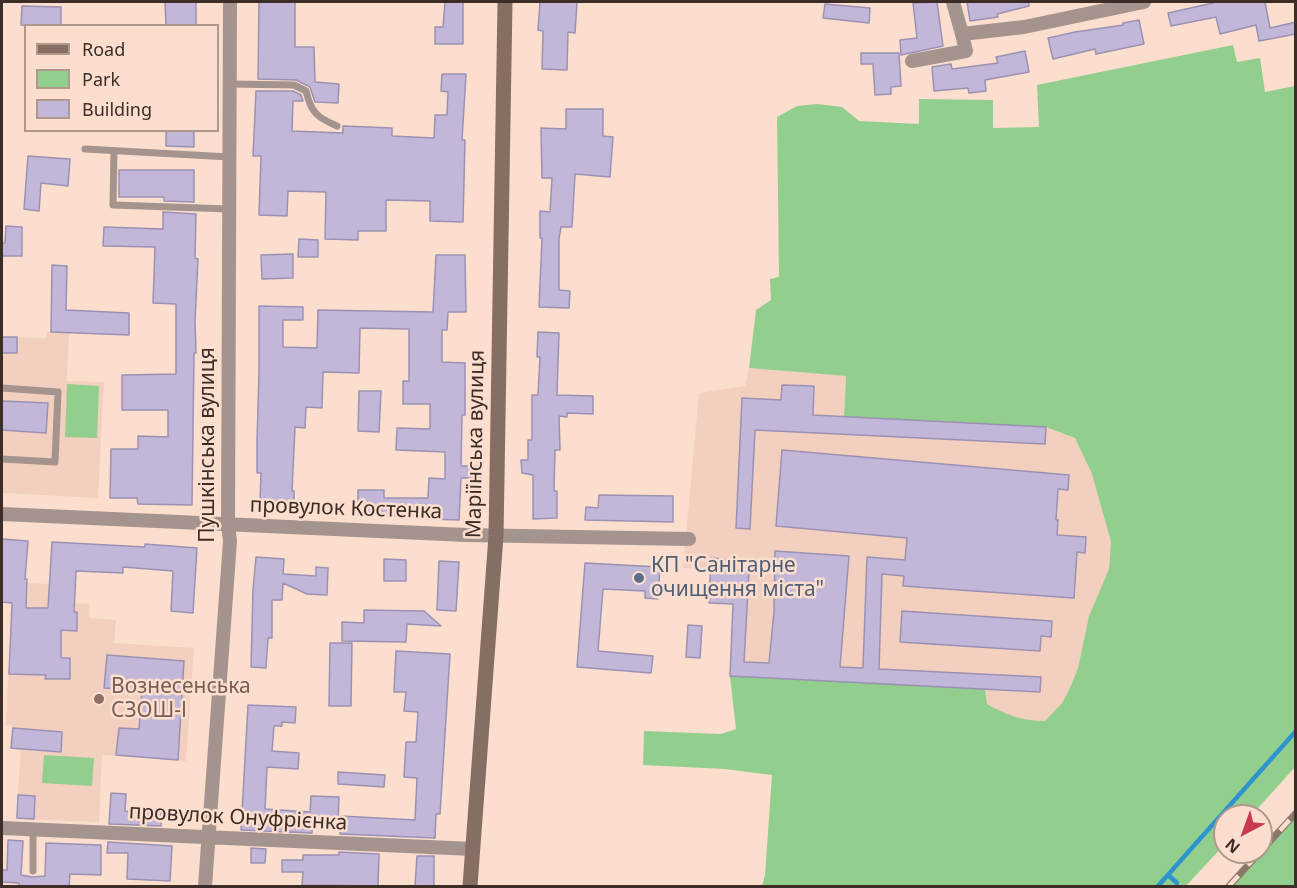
<!DOCTYPE html>
<meta charset="utf-8">
<style>
body{margin:0}
#map{position:relative;width:1297px;height:888px;overflow:hidden;background:#fcdecf;font-family:"Noto Sans",sans-serif}
canvas{display:block}
.frame{position:absolute;inset:0;border:3px solid #3c2e27;pointer-events:none}
.legend{position:absolute;left:24px;top:24px;width:195px;height:108px;box-sizing:border-box;background:#fcdecf;border:2px solid #af988c;margin:0;padding:8px 10px;list-style:none;font-size:18px;color:#3c2e27}
.legend li{display:flex;align-items:center;gap:12px;height:30px}
.legend b{width:30px;border:2px solid #af988c}
.north{position:absolute;left:1213px;top:804px;width:60px;height:60px;box-sizing:border-box;background:#fcdecf;border:2px solid #af988c;border-radius:50%;rotate:221deg;font-size:16px;font-weight:700;line-height:24px;text-align:center;color:#3c2e27}
.north::after{content:'';display:block;margin:auto;width:21px;height:27px;background:#c9394f;clip-path:polygon(50% 0,100% 100%,50% 72%,0 100%)}
</style>
<div id="map">
<canvas width="1297" height="888"></canvas>
<div class="frame"></div>
<ul class="legend">
<li><b style="height:8px;background:#866e65"></b>Road</li>
<li><b style="height:16px;background:#92ce8e"></b>Park</li>
<li><b style="height:16px;background:#c2b7d9"></b>Building</li>
</ul>
<div class="north">N</div>
</div>
<script>
const ctx = document.querySelector('canvas').getContext('2d');
ctx.lineJoin = 'round';
function paint(path, color) { ctx.fillStyle = color; ctx.fill(path, 'evenodd'); }
function strokePath(path, color, width, dash) { ctx.strokeStyle = color; ctx.lineWidth = width; ctx.lineCap = dash ? 'butt' : 'round'; ctx.setLineDash(dash || []); ctx.stroke(path); }
function write(font, color, halo, rows, align = 'center') {
  ctx.font = font + ' "Noto Sans",sans-serif'; ctx.lineWidth = 5; ctx.setLineDash([]); ctx.textBaseline = 'middle'; ctx.strokeStyle = halo; ctx.fillStyle = color; for (const [text, x, y, turn = 0] of rows) {
    ctx.save(); ctx.translate(x, y); ctx.rotate((+turn || 0) * Math.PI / 180); ctx.textAlign = isNaN(turn) ? turn : align; if (halo) ctx.strokeText(text, 0, 0); ctx.fillText(text, 0, 0); ctx.restore();
  }
}
paint(new Path2D(`
 M47 332 69 333 67 381 104 382 98 498 2 493V337L47 338Z
 M749 368 846 376 844 417 1046 427 1076 438 1092 474 1111 542 1109 569 1089 616 1078 668 1070 688 1062 703 1045 722 1027 721 1006 714 987 704 985 689 730 676 733 604 709 603 710 569 683 568 699 393 745 386Z
 M28 583 49 584 48 602 90 604 89 618 116 620 114 643 194 648 186 761 102 755 99 822 16 819 21 750 10 749 12 725H6L12 603 27 604Z`), '#f2cfbe');
paint(new Path2D(`
 M1233 45 1237 62 1260 58 1265 92 1295 86V767L1251 816H1225V844L1186 886H762L765 875 772 775 725 769 643 765 644 731 721 734 736 729 730 676 985 689 987 704C1006 715 1023 721 1045 721L1062 703 1070 688 1078 668 1089 616 1109 569 1111 542 1092 474 1075 438 1046 427 844 417 846 376 749 368 756 310 771 300 770 279 779 277 777 117 797 106 817 104 842 107 859 121 919 124V99L993 100V128L1039 127 1037 85Z
 M67 384 99 386 97 438 65 437Z
 M44 755 94 758 92 786 42 783Z
 M1295 818V886H1233Z`), '#92ce8e');
strokePath(new Path2D(`
 M1168 875 1177 883
 M1158 886 1296 731`), '#2d95ce', 4.5);
const building = new Path2D(`
 M165 2H196V26H166Z
 M259 2H295V47H314L315 82 339 84 338 103 315 102 310 87 296 80 258 79Z
 M445 2H463V44H435V27H443Z
 M540 2H577L575 33 568 32 567 70 542 69 543 31 538 30Z
 M937 2 943 46 901 55 900 40 917 38 913 3Z
 M967 2H1029V6L997 14 998 17 970 21Z
 M1213 2H1265L1270 28 1296 22V34L1259 41 1256 25 1220 34 1216 17 1171 26 1168 13 1213 3Z
 M825 4 870 8 869 23 823 18Z
 M22 6 61 7V26L21 25Z
 M1139 20 1144 44 1096 54 1095 49 1053 59 1048 38 1075 32 1123 25V23Z
 M1025 51 1029 72 985 80 986 91 969 93 968 88 934 91 932 67 951 64 952 69 998 63 996 57Z
 M861 53H899L901 86 891 87V94L875 95 873 64H861Z
 M442 74H466L462 140H465L463 222 430 221V201L386 200V231H358V240L325 239 326 192 288 191 287 216 259 215 261 156H253L256 91H293L301 95 303 101H293L292 131 343 133V126L392 128V136L434 138 435 115H447L448 92 441 91Z
 M566 109H603V136L613 137 610 177 575 174 572 227H561L559 239V290L570 291 569 308 539 307 542 238H540V211L550 212 552 178H542L541 128 566 129Z
 M166 130H194V147L166 146Z
 M28 156 70 159 68 186 41 183 39 211 24 209Z
 M119 170H194V202L164 201V197H119Z
 M163 212 196 214 195 258 198 259 195 321 196 353H194L192 505 138 504 137 498H110L111 449H138V436L168 437V410H122V375L176 374V304L153 303 155 247 103 246 104 227 163 229Z
 M6 226 22 227V256H2V243H5Z
 M299 239 318 240V257H298Z
 M293 254V278L262 279 261 255Z
 M436 255H465L466 312H448L447 330H442V362L465 363V415H462L461 466H481V478H461L459 520 427 519V516L358 515V490H384V498H428L429 478 445 479V452L396 450 397 428 430 429V404H403V381H409V329L360 328 359 373 323 372 322 408 306 407 305 428 295 427 292 491H294V505L260 503 261 473H257V441L259 373V306L303 307V320H283V347L317 348 318 310 433 312Z
 M52 265 67 266 66 310 129 313V335L51 332Z
 M538 332 559 333 557 395 593 396V414L567 413V417L559 416 560 450H555L554 491H557V518L533 519V475L522 473 521 460H528V440H532V395H538L540 357H537Z
 M2 337H17V353H2Z
 M782 385 814 386 813 415 1046 427 1045 444 755 430 750 529 736 528 742 398 781 400Z
 M359 391H381L379 432 358 431Z
 M2 401 48 403 46 433 2 430Z
 M782 450 1069 475 1068 490 1058 489 1056 520H1058L1057 535 1086 537 1085 553 1077 552 1074 598 903 586 904 576 882 574 879 669 1041 677 1040 692 730 676 733 604 709 603 711 558 727 559V570L749 571 744 662 769 663 774 612 775 551 849 556 840 667 863 668 867 557 905 560 907 538 776 526Z
 M599 495 673 496V522L585 520 586 507 598 508Z
 M2 539 28 541 25 579H27L26 608H48L52 542 145 547V544L197 548 193 613 171 611 173 571 123 567V573L76 571 74 612H77V631L61 630V658H70V679H45L46 675 9 674 12 603 2 602Z
 M256 557 284 559 283 574 316 576V567L328 568 327 595 307 594 283 583 282 600H272V638H268L266 668 251 667 253 590Z
 M384 559 406 560V581H384Z
 M439 561 459 562 456 611 437 610Z
 M585 563 660 567 658 599 645 598V591L603 589 598 651 653 656 651 673 577 667Z
 M364 610 424 611 441 626 407 624 406 642 342 641V622L364 623Z
 M902 611 1052 621 1051 637 1041 636 1040 651 900 642Z
 M688 625 702 626 700 658 686 657Z
 M330 643H352L351 706H329Z
 M396 651 450 654 440 814H436L435 838 340 834 341 816 415 820 417 778 404 777 406 742H416L418 712 404 711 406 692H394Z
 M107 655 184 661 178 760 116 755 119 728 139 729 142 691 104 688Z
 M248 705 296 707 295 723 282 722V726H274L272 751 299 753 298 769 267 767 265 809 310 812 311 796 339 797 338 822 313 821 312 833 241 830Z
 M13 728 62 732 61 752 11 748Z
 M338 772 385 775 384 787 338 784Z
 M111 793 126 794 125 811 161 813V826L109 824Z
 M18 795 35 796 34 819 17 818Z
 M8 840 23 841 21 875 32 877 45 876 46 843 101 845V875L70 874 69 886H19V883L2 882V870H7Z
 M108 842 172 846 170 881 127 879 128 853H107Z
 M251 848 266 849 265 863H251Z
 M339 852 379 854 378 886 302 885 303 872H282V860H303V855H339Z
 M417 856H434V886H415Z`);
paint(building, '#c2b7d9');
strokePath(building, '#9b91b2', 1.5);
strokePath(new Path2D(`
 M229 84 294 85 306 91C311 112 316 117 337 126
 M85 149 229 157
 M114 151 113 205 229 209
 M2 388 58 392 55 462 2 459
 M33 830V871`), '#a5948e', 7);
strokePath(new Path2D(`
 M953 2 962 34
 M912 61 966 51 962 34 1024 27 1144 2
 M2 514 466 535 689 539
 M2 828 473 849
 M205 886 230 541 228 525 230 2`), '#a5948e', 14);
strokePath(new Path2D(`
 M470 886 496 536 505 2`), '#866e65', 15);
const rail = new Path2D(`
 M1261 851 1296 813
 M1229 886 1260 852`);
strokePath(rail, '#8c776d', 7);
strokePath(rail, '#fcdecf', 4.5, [14]);
for (const [x, y, r, color] of [
 [639,578,6,"#5c6f8a"],
 [99,699,6,"#8d6e63"]
]) { const dot = new Path2D(); dot.arc(x, y, r, 0, 2 * Math.PI); ctx.fillStyle = color; ctx.fill(dot); strokePath(dot, '#fcdecf', 2); }
write('21px', '#3c2e27', '#fcdecf', [
 ["Маріїнська вулиця",476,444,-89],
 ["Пушкінська вулиця",208,445,-90],
 ["провулок Костенка",346,509,2],
 ["провулок Онуфрієнка",238,818,3]
]);
write('21px', '#4e5e75', '#fcdecf', [
 ["КП \"Санітарне",651,566],
 ["очищення міста\"",651,590]
], 'left');
write('21px', '#785e54', '#fcdecf', [
 ["Вознесенська",111,687],
 ["СЗОШ-І",111,711]
], 'left');
</script>
